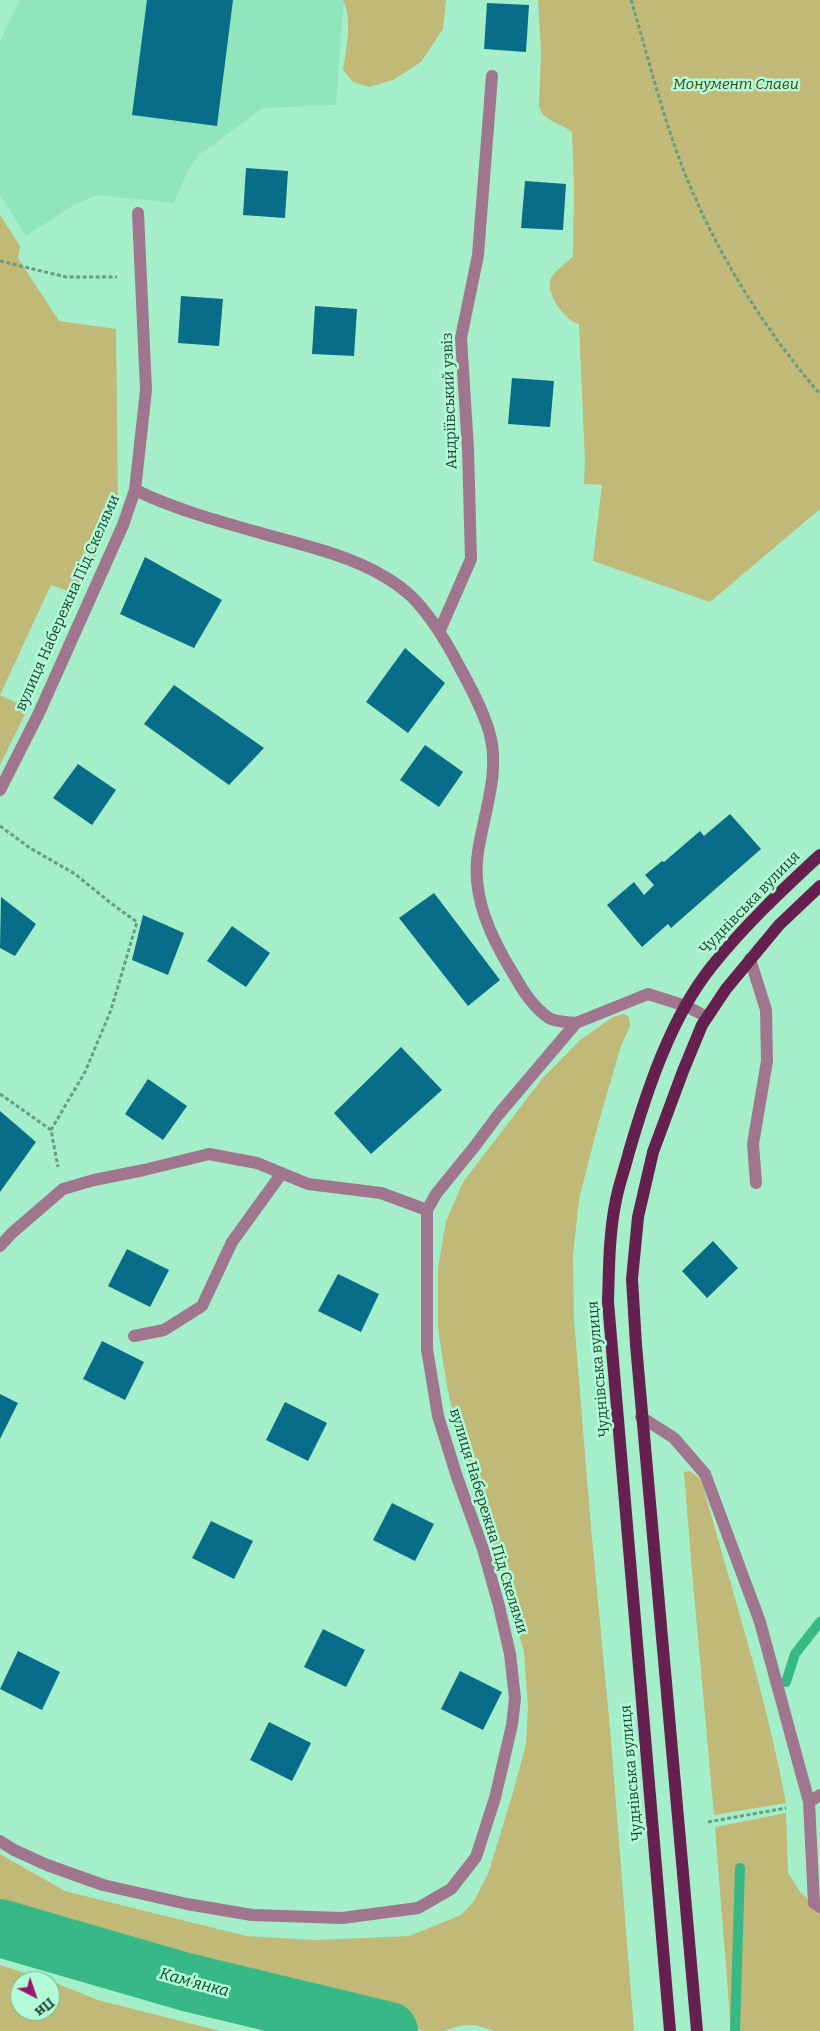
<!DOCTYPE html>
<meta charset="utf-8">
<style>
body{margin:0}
#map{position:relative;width:820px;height:2031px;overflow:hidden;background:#a4efca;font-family:Bitter,serif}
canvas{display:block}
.north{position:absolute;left:10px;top:1971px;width:50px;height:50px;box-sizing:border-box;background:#b1fcd7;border:1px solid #77b195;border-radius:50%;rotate:139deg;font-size:14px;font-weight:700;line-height:20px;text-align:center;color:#214032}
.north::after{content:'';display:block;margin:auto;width:18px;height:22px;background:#951772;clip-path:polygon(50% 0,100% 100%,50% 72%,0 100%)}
</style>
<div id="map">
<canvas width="820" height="2031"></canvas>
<div class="north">Пн</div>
</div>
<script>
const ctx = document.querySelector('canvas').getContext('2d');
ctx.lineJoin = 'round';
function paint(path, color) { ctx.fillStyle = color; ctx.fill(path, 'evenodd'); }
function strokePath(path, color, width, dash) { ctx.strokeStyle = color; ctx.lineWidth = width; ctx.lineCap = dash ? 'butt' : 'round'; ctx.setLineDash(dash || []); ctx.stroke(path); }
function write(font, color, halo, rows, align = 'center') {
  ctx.font = font + ' Bitter,serif'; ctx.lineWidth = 5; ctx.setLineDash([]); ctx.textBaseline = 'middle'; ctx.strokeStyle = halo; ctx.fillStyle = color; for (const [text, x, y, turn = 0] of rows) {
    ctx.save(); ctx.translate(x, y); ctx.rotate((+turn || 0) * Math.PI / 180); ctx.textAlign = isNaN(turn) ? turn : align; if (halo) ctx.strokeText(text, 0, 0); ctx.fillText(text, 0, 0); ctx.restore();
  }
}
paint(new Path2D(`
 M20 0H344L336 105 263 108 200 154 189 168 174 203 97 195 72 206 26 236 0 195V41Z`), '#91e5bd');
paint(new Path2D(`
 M343 0H446L443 29 421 62 393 80 369 87 353 82 343 70C346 49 353 20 343 0Z
 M538 0H820V509L710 602 593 561 602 485 584 484 585 461 579 324C565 321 544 292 551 278 555 270 567 263 573 256L574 187 572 132C560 122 543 122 539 106L541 53Z
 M0 215 20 246 18 258 59 321 116 329 118 500 109 528 77 594 51 585 0 695Z
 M0 695 28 708 0 765Z
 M624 1014 629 1017 630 1026 621 1046 599 1121 579 1199 573 1256 574 1319 591 1527 610 1728 634 2031H495L475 2025 459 2026 444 2031H425L417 2029 397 2015 384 2009H368L342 2017 317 2013 274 1991 263 1981 213 1973H189L86 1929C57 1927 28 1911 0 1902V1854L65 1891 246 1936 316 1940 409 1936 461 1915 474 1901 488 1874 512 1796 526 1744 528 1707 524 1653 505 1581 481 1504 466 1468 447 1386 438 1329V1268L446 1221 463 1182 542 1079 579 1041 613 1017Z
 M690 1471 699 1478 703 1486C732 1591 766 1695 786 1803L714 1815 692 1571 684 1472Z
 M786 1813 788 1873 801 1893 820 1910V2031H731L715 1827Z
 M0 1965 50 1981H20V2011H50V1981L98 2000 220 2031H0Z`), '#c0b977');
strokePath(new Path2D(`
 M786 1682 795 1654 820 1622
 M735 2031 740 1868`), '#37b987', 10);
strokePath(new Path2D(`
 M0 1928 186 1982 389 2031`), '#37b987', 58);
paint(new Path2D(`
 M147 0H233L217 126 132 115Z
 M487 3 529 5 526 52 484 49Z
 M246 168 288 171 285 218 243 215Z
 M525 181 566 184 563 230 521 228Z
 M181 296 223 299 219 346 178 343Z
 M315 306 357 309 354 356 312 354Z
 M512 378 554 381 550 427 508 424Z
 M145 557 222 600 194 648 120 614Z
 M405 648 445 683 408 733 366 702Z
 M174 685 264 748 229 785 144 724Z
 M425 745 463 772 439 807 400 780Z
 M78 764 116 790 92 825 53 798Z
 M730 814 761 849 671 928 668 924 642 947 607 905 634 882 644 895 654 885 645 875 662 861 664 862 700 831 704 836Z
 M434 893 500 980 468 1006 399 918Z
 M1 897 36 924 15 956 0 948Z
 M143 915 184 933 168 975 132 960Z
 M232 926 270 953 246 987 207 961Z
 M401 1047 442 1090 371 1154 334 1113Z
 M148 1079 187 1106 163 1140 125 1114Z
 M0 1111 36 1142 0 1192Z
 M713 1241 738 1268 707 1298 682 1271Z
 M127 1249 169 1270 150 1307 108 1286Z
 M338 1274 379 1294 361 1332 318 1311Z
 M102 1341 144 1362 125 1400 83 1379Z
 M0 1394 18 1403 0 1439Z
 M285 1402 327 1423 308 1461 266 1440Z
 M392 1503 434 1524 415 1561 373 1540Z
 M211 1521 253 1541 234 1579 192 1558Z
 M323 1629 365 1650 346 1687 304 1667Z
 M18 1651 60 1672 42 1710 0 1689Z
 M460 1671 502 1692 483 1730 441 1709Z
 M269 1722 311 1743 292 1781 250 1760Z`), '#086d88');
strokePath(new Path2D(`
 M631 0C649 60 664 123 688 181 720 259 765 330 820 394
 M0 261 66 277H117
 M0 826 30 848 75 874 112 904 137 922 111 1010 85 1072 51 1130
 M0 1094 51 1130 58 1167
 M708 1822 786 1808`), '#679d83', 3, [4, 2.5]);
strokePath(new Path2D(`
 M135 490C179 511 225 523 271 536 319 549 375 562 412 597 432 617 446 641 459 666 470 686 482 708 489 731 501 771 484 812 478 852 471 896 491 938 514 975 523 991 533 1007 549 1018 555 1022 568 1022 576 1023
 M440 630 471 559 468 449 461 338 478 255 492 76
 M0 790 39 713 123 525 135 490 146 390 138 213
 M750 959 766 1010 767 1061 753 1144 756 1183
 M0 1246 12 1233 63 1189 94 1180 144 1170 209 1154 257 1163 308 1184 381 1193 427 1210
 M134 1336 164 1330 202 1306 232 1242 282 1173
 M641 1417 674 1438 705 1474 760 1622 809 1802 814 1903 820 1907
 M809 1802 820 1795
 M0 1841 14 1850 47 1865 103 1885 187 1904 252 1915 342 1918 418 1908 451 1889 476 1857 495 1798 512 1725 515 1698 510 1654 499 1606 483 1549 457 1477 438 1416 427 1349V1210L436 1194 475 1146 498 1115 576 1023 648 994 686 1006 707 1017`), '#9f768e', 12);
strokePath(new Path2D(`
 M670 2031 608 1302C609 1268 609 1233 616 1200 619 1184 625 1168 629 1152 647 1090 671 1017 712 966 744 926 782 890 820 855
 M697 2031 636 1345 632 1279 638 1217 653 1152 683 1071 702 1025 726 989 779 925 820 886`), '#66204f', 12);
write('italic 15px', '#454010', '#b1fcd7', [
 ["Монумент Слави",736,85]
]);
write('15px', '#214032', '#b1fcd7', [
 ["Андріївський узвіз",450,401,-92],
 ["вулиця Набережна Під Скелями",68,603,-66],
 ["Чуднівська вулиця",750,903,-46],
 ["Чуднівська вулиця",599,1369,-95],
 ["вулиця Набережна Під Скелями",488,1521,73],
 ["Чуднівська вулиця",632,1773,-95]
]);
write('italic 16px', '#0a412c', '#b1fcd7', [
 ["Кам'янка",194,1983,15]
]);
</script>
